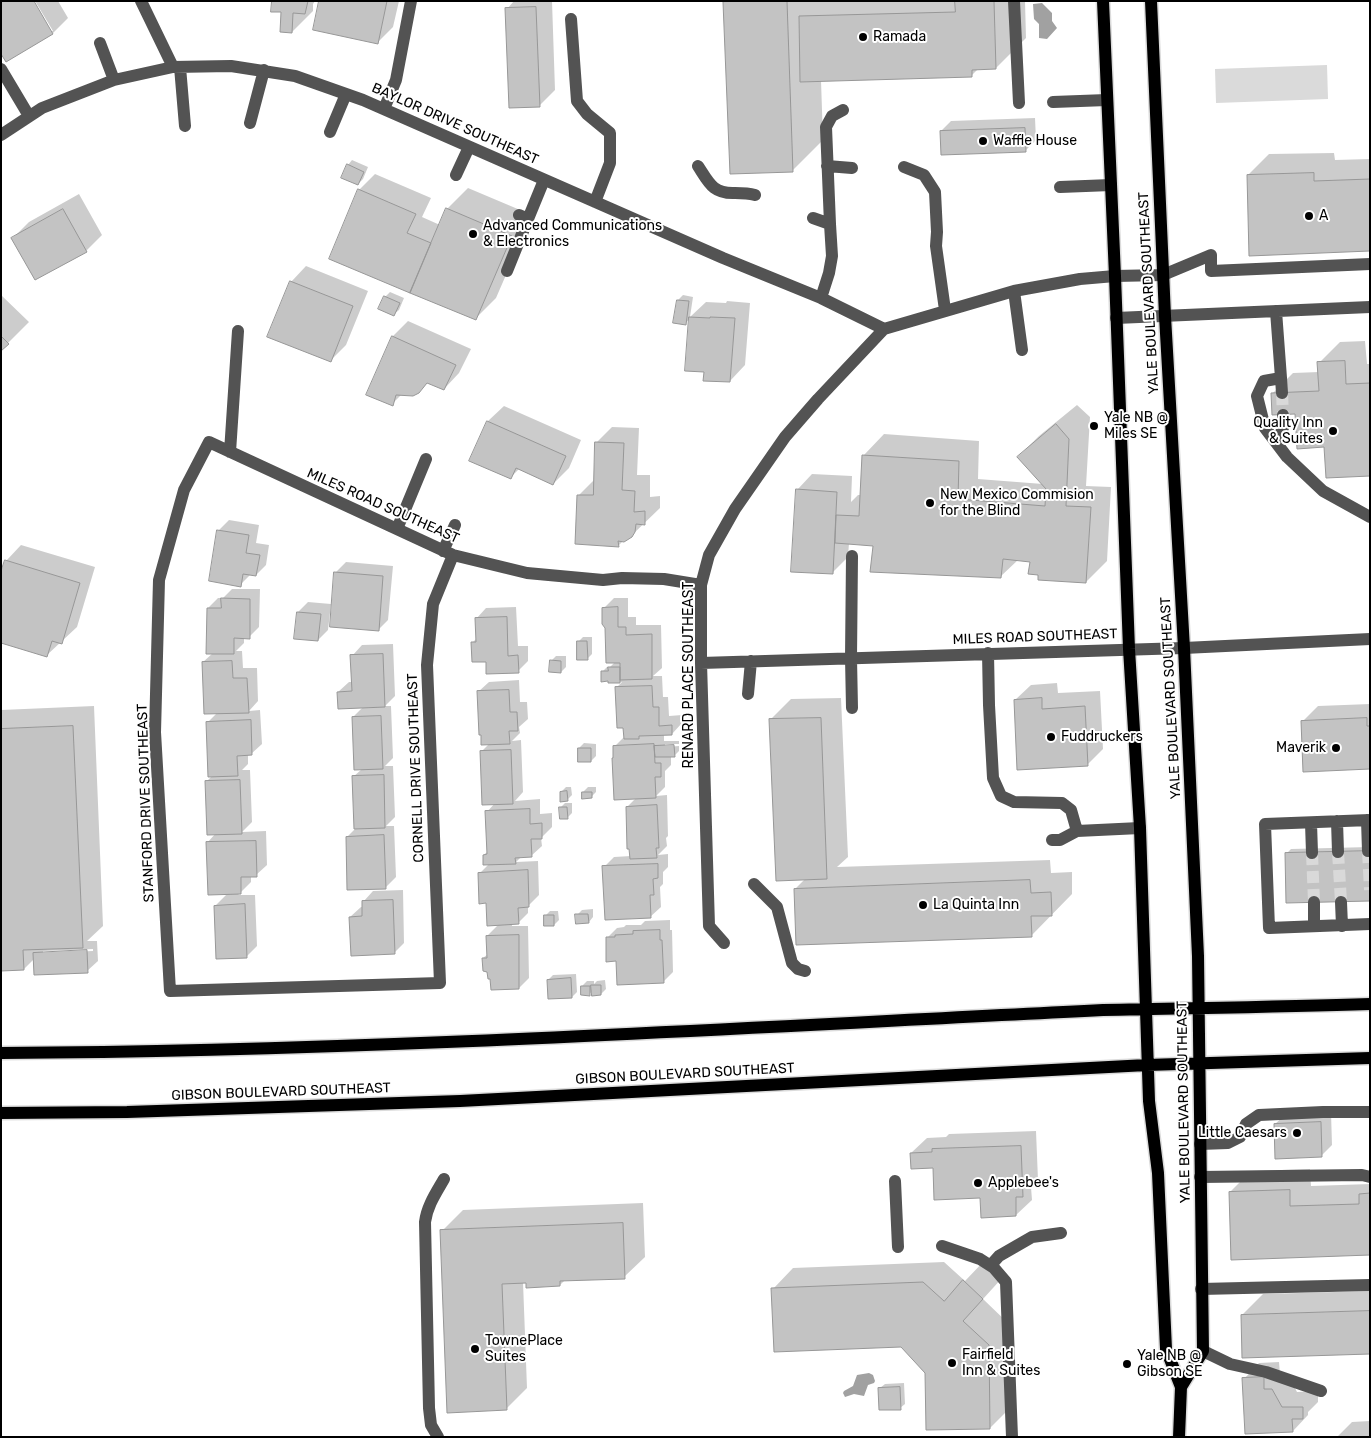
<!DOCTYPE html>
<style>
body{margin:0}
#map{position:relative;width:1371px;height:1438px;overflow:hidden;background:#fff;font-family:Rubik,sans-serif}
canvas{display:block}
.frame{position:absolute;inset:0;border:2px solid #000;pointer-events:none}
</style>
<div id="map">
<canvas width="1371" height="1438"></canvas>
<div class="frame"></div>
</div>
<script>
const ctx = document.querySelector('canvas').getContext('2d');
ctx.lineJoin = 'round';
function paint(path, color) { ctx.fillStyle = color; ctx.fill(path, 'evenodd'); }
function strokePath(path, color, width, dash) { ctx.strokeStyle = color; ctx.lineWidth = width; ctx.lineCap = dash ? 'butt' : 'round'; ctx.setLineDash(dash || []); ctx.stroke(path); }
function write(font, color, halo, rows, align = 'center') {
  ctx.font = font + ' Rubik,sans-serif'; ctx.lineWidth = 4; ctx.setLineDash([]); ctx.textBaseline = 'middle'; ctx.strokeStyle = halo; ctx.fillStyle = color; for (const [text, x, y, turn = 0] of rows) {
    ctx.save(); ctx.translate(x, y); ctx.rotate((+turn || 0) * Math.PI / 180); ctx.textAlign = isNaN(turn) ? turn : align; if (halo) ctx.strokeText(text, 0, 0); ctx.fillText(text, 0, 0); ctx.restore();
  }
}
paint(new Path2D(`
 M1327 65 1328 99 1216 103 1215 69Z`), '#dadada');
paint(new Path2D(`
 M1042 3 1052 13V21L1057 28 1047 39 1039 38V24L1034 19 1033 4Z
 M869 1373 873 1375 875 1381 874 1383 868 1385 864 1396 854 1394 845 1397 843 1393 844 1391 853 1386 857 1375Z`), '#a1a1a1');
paint(new Path2D(`
 M35 1H58L68 18 53 33 50 31H53Z
 M273 1H315L313 4V11L292 32 282 11Z
 M320 1H399L393 27 377 43Z
 M514 1H552L555 90 539 106 507 9Z
 M725 1H1025L1026 38 996 68 978 69 971 76 821 80 823 140 793 170 724 2Z
 M1035 118 1036 140 1025 151 941 131 951 121Z
 M1334 153 1335 160 1370 159V250L1248 175 1269 154Z
 M352 160 368 167 363 179 358 184 348 165Z
 M375 174 431 198 422 217 440 225 447 209 468 188 532 215 496 298 475 319 330 258 359 190Z
 M79 194 102 235 86 251 13 238 29 222Z
 M306 266 368 291 346 345 331 360 291 282Z
 M390 292 404 298 399 310 394 314 385 297Z
 M1 295 29 322 1 350Z
 M683 295 693 297 690 317 706 302 726 303 727 301 750 303 745 365 730 381 705 371 690 319 685 323 678 300Z
 M408 321 471 349 459 373 444 389 428 382 418 392 402 394 392 404 393 336Z
 M1365 341 1367 364H1370V475L1325 446 1296 413 1272 394 1293 373 1319 372V363L1340 342Z
 M1077 405 1090 417 1086 486 1111 487 1107 561 1086 582 1040 573 1032 561 1018 560 1000 577 874 545 849 543 848 557 832 573 797 490 812 474 852 476 851 502 858 495H861L864 455 884 434 979 441 978 479 1043 484 1018 457 1039 436Z
 M504 406 581 440 569 468 553 484 519 469 510 478 471 460 488 421Z
 M612 427 639 428 637 475H650V497L660 496V508L631 536 623 541 618 546 578 496 594 480 596 443Z
 M229 520 259 525 256 543 269 545 266 565 256 575 251 574 240 585 218 531Z
 M21 545 95 567 77 627 47 655 6 561Z
 M346 562 393 566 388 620 378 630 335 573Z
 M232 589H260L259 627 249 637H244V643L236 651H242L243 668H257L258 701 249 711 260 710 262 744 251 754H248V764L242 770H250L252 822 242 832 266 831 267 865 256 875 251 876V882L238 895H255L257 946 246 957 215 906 228 893 207 843 216 833 207 781 213 775 208 722 217 713 203 662 213 653 208 608 218 598H223Z
 M614 598H628V617H636V625H661L662 668 653 676H662L663 697H668L669 716 682 715V723L672 734H664V741H679V744H665V747L679 746V751L674 756H671V765L665 771V787L656 796 667 795 668 836 666 838 667 846 658 855 668 854V867L663 872V884L660 887 661 907 650 917 604 867 614 857 631 856 627 807 636 798 614 757V747L625 736 617 687 622 682H609L602 672 607 667H610L615 662 604 608Z
 M308 602 331 604 328 630 318 640 298 612Z
 M516 607 518 646H528V661L518 671 487 661 472 643 477 638 476 619 486 608Z
 M583 637H592V654L587 659 578 642Z
 M393 644 395 696 385 706H391L393 758 385 766H393L395 817 386 826H394L396 877 385 888 347 837 355 829 353 777 362 769 353 717 363 707 338 692 349 682H352V656L362 645Z
 M556 656H566V667L561 672 551 661Z
 M519 680 520 702H527L528 719 519 727 520 733 512 741 521 740 523 792 515 801 540 799V814L552 813V827L541 838 542 846 531 856H522L516 862 538 861 539 895 528 906V913L518 923 512 924V926H528L529 978 519 988 491 978 483 958 488 954 487 936 499 924 487 902 480 873 489 864 484 855 488 851 487 812 495 803 481 752 489 744 478 692 489 682Z
 M1057 683 1058 693 1100 691 1103 749 1087 765 1015 700 1031 685Z
 M841 698 848 857 837 867 1050 860 1051 873 1072 872V894L1032 935 795 889 806 878 770 720 791 699Z
 M1370 704V768L1302 722 1318 706Z
 M94 706 103 926 87 941H97L98 961 87 971 35 958 24 969 1 970V710ZM93 949V951L43 953V951Z
 M584 743 596 744V756L591 761 579 748Z
 M566 787H571L572 795 567 800 561 792Z
 M588 787H596V792L591 797 583 792Z
 M565 803H572V813L567 818 560 808Z
 M1370 847V900L1286 854 1291 849Z
 M403 890 404 943 394 953 350 917 361 907H363V902L373 891Z
 M593 909V917L589 922 577 915 582 910Z
 M550 911H558L559 920 554 925 545 916Z
 M670 920V930H672L673 972 663 982 617 960 607 938 617 928 624 927 626 925H641L645 921Z
 M576 974 577 992 572 997 548 980 553 975Z
 M605 980 606 989 601 994 593 991 589 994 582 986 587 981H594V984L597 981Z
 M1331 1112 1332 1145 1322 1155 1275 1124 1286 1114Z
 M1036 1131 1038 1180 1031 1187 1032 1200 1016 1215 982 1197 911 1153 927 1138 946 1137 949 1134Z
 M1310 1169 1311 1186 1370 1184V1254L1230 1192 1251 1171Z
 M643 1203 645 1257 624 1277 565 1280 560 1285 523 1282 527 1388 506 1409 442 1231 463 1210Z
 M985 1260 1003 1277 983 1299 1009 1324 1011 1407 990 1428 927 1373 901 1346 773 1289 793 1268 944 1262 965 1281Z
 M1370 1291V1353L1242 1315 1263 1294Z
 M1279 1362 1280 1374H1288L1297 1392 1318 1391V1402L1308 1412V1415L1293 1431 1244 1379 1259 1363Z
 M904 1383 905 1404 900 1408 880 1388 885 1384Z
 M1370 1421V1437H1337L1352 1422Z`), '#0003');
const building = new Path2D(`
 M1 1H34L53 34 6 62 1 54Z
 M272 1H308L305 14 293 13 292 33 280 32 281 12H271Z
 M319 1H387L378 44 313 30Z
 M787 1 793 172 730 174 723 2Z
 M955 1H994L996 69 972 70V77L800 82 799 16 955 12Z
 M536 7 540 107 509 108 505 8Z
 M1025 128 1026 152 941 155 940 131Z
 M347 164 364 172 358 185 341 178Z
 M1314 173V181L1370 179V251L1249 256 1247 175Z
 M358 189 416 214 407 233 431 243 410 293 329 259Z
 M446 208 512 236 476 320 410 293Z
 M63 209 87 252 35 280 11 238Z
 M290 281 353 306 331 362 267 337Z
 M384 296 400 303 394 316 378 309Z
 M677 300 689 301 686 325 673 323Z
 M689 317 710 318V317L735 318 730 382 703 381 704 372 685 371Z
 M1 336 9 344 1 351Z
 M392 336 456 365 444 390 427 383 419 393 413 396 396 395 393 406 366 395Z
 M1345 361 1346 384 1370 383V476L1326 478 1324 447 1297 449 1295 414 1272 415 1271 393 1319 391 1317 362Z
 M487 421 566 456 553 485 516 468 511 479 469 461Z
 M1056 424 1069 439 1066 506 1091 507 1086 583 1038 580V575L1028 574 1030 562 1003 559 1001 578 870 572 873 546 835 543 836 515 859 516 862 455 959 461 958 499 1045 506 1046 489 1017 457Z
 M595 442 624 443 622 490 635 491 634 512 645 511V525L636 524 635 532 632 537 624 542 618 541 619 547 575 544 577 495H593Z
 M796 489 837 492 833 574 791 572Z
 M217 530 249 535 246 553 260 555 256 576 243 574 241 587 209 581Z
 M5 560 80 583 62 644 52 641 47 657 1 643V571Z
 M334 572 383 576 379 631 330 627Z
 M221 598 250 599V639L234 638V654H206L207 608H221Z
 M618 607V627H626V635L652 634V679L620 680V663H606L605 628 602 624V608Z
 M297 612 321 614 318 641 294 639Z
 M507 617 508 656 518 655 519 673 486 674V662H472L471 642H476L475 618Z
 M577 641H587L588 660H577Z
 M383 654 385 707 338 709 337 692 352 691 350 655Z
 M550 660 561 661V673L549 672Z
 M232 661 233 678H247L249 713 204 714 202 662Z
 M608 667H620V683H608V681L601 682V671H608Z
 M652 686 653 707H659V726L672 725V735L639 736V739H624L623 728H617L615 687Z
 M509 690 510 712H517L518 731H509L510 744 481 745V735H479L477 691Z
 M1042 698V709L1085 706 1088 766 1017 770 1014 700Z
 M381 716 383 769 354 770 352 717Z
 M821 718 827 879 776 881 769 719Z
 M1367 718V726H1370V769L1303 772 1301 721Z
 M251 720 252 755 237 756 238 776 208 777 206 722Z
 M73 726 83 948 23 950 24 970 1 971V729Z
 M654 744 655 763H661V777H655L656 798 614 800 612 758H613V746Z
 M674 745 675 757H655L654 746Z
 M578 748H591V762H578Z
 M511 750 513 804 482 805 480 751Z
 M384 775 385 828 354 829 352 776Z
 M240 780 242 834 207 835 205 781Z
 M567 791 568 801 560 802V792Z
 M582 792H592V798L582 799Z
 M657 805 659 848H656L657 858 630 859 629 849H627L626 807Z
 M559 807H567L568 819H560Z
 M530 809V824L542 823V839H531L532 857 515 858 516 864 483 865V855L487 854 485 811Z
 M384 835 386 889 347 890 346 837Z
 M256 841 257 877H241V894L208 895 206 842Z
 M1370 851V901L1286 903 1285 853Z
 M658 864V878L653 879 654 895H650L651 918 605 920 602 866Z
 M528 870 529 907 518 908 519 924 487 926 486 903 479 904 478 873Z
 M1030 880 1031 893 1051 892 1052 916H1031L1032 937 796 945 794 889Z
 M393 900 395 954 351 956 349 917 362 916V901Z
 M245 904 247 958 216 959 214 906Z
 M575 914H588L589 923 576 924Z
 M544 915H554V926H544Z
 M660 930V940H662L664 983 617 985 616 961 606 962V937H615V935L633 934V931Z
 M519 935V989L491 990 490 979H488L487 972 483 971 482 958H487L486 936Z
 M87 950 88 973 34 975 33 953Z
 M571 978 572 998 548 999 547 980Z
 M591 985H601V995L592 996Z
 M581 986H590V996L581 995Z
 M1321 1122 1322 1157 1275 1159 1274 1124Z
 M1021 1146 1023 1197H1016V1216L981 1218 980 1198 934 1200 933 1168 911 1169 910 1153 932 1152V1149Z
 M1290 1190V1206L1359 1204V1194L1370 1193V1255L1231 1260 1229 1192Z
 M623 1223 625 1279 560 1281V1286L526 1288V1283L502 1284 507 1410 447 1413 440 1230Z
 M963 1280 983 1299 963 1321 989 1345 990 1429 926 1430 925 1373 901 1347 774 1352 771 1288 923 1282 944 1301Z
 M1370 1311V1354L1242 1358 1241 1315Z
 M1264 1377V1389H1272L1282 1407H1303V1419H1292L1293 1432 1245 1434 1242 1378Z
 M900 1387 901 1410H879L878 1388Z`);
paint(building, '#c3c3c3');
strokePath(building, '#979797', 1);
strokePath(new Path2D(`
 M1282 393 1283 415
 M1368 851 1370 890
 M1338 852 1341 902
 M1312 853 1314 902`), '#d9d9d9', 12, [12, 6]);
const major = new Path2D(`
 M1103 1 1115 276 1129 649 1140 828 1149 1101 1158 1173 1166 1349 1181 1387 1179 1437
 M1151 1 1165 316 1184 648 1198 956 1203 1351 1181 1387
 M1 1053C369 1051 736 1028 1103 1010 1192 1008 1281 1007 1370 1004
 M1 1113 127 1112 460 1101 1147 1065 1370 1058`);
strokePath(major, '#dbdbdb', 15);
strokePath(new Path2D(`
 M141 1 173 67
 M1014 1 1019 103
 M571 19 577 101 587 114 610 133V163L595 202
 M100 43 114 80
 M180 67 185 126
 M1 69 29 116
 M1053 102 1107 100
 M384 109 396 80 411 1
 M250 123 264 70
 M330 132 346 94
 M1 135 42 108 114 80 173 67 231 66 295 76 363 100 723 258 821 298 884 329
 M698 166C709 183 713 194 735 193 743 193 748 193 755 195
 M827 166 852 168
 M904 167 924 175 935 192 937 232 936 246 945 310
 M456 175 469 147
 M1060 187 1111 185
 M519 215 528 219 544 180
 M813 218 830 224 832 256 829 273 821 298
 M830 224 826 127 832 116 843 110
 M507 271 528 219
 M1014 291 1022 350
 M1276 311 1281 378 1264 381 1257 396 1265 428 1287 457 1323 491 1370 517
 M1116 318 1370 307
 M1281 378 1282 393
 M1277 443 1284 425 1283 415
 M230 452 238 331
 M397 529 426 459
 M443 551 455 525
 M453 555 433 604 427 665 440 983 170 991 155 732 159 580 184 490 209 442 453 555 527 573 603 580 622 578 664 579 701 585
 M852 556 851 658 852 708
 M988 653 989 705 993 778 1001 796 1014 802 1062 803 1071 810 1077 831
 M701 663 1184 648 1370 639
 M748 694 751 661
 M1367 820 1368 851
 M1370 820 1265 824 1269 928 1370 924
 M1337 821 1338 852
 M1311 823 1312 853
 M1052 840H1060L1077 831 1140 828
 M754 884 777 907 792 963 798 969 805 971
 M1314 902V926
 M1341 902 1342 926
 M724 943 709 926 701 663V585L709 555 735 509 785 437 818 399 884 329 1014 291 1080 279 1115 276 1163 275 1211 255V271L1370 264
 M1200 1144 1228 1143 1240 1137 1246 1124 1259 1115 1323 1112H1370
 M1200 1177 1362 1175 1370 1177
 M895 1181 898 1247
 M942 1246 980 1259 994 1268 1006 1282 1012 1437
 M991 1265 999 1256 1032 1237 1061 1233
 M1201 1289 1370 1285
 M1203 1351 1230 1364 1266 1372 1321 1391
 M438 1437 431 1425 429 1408 425 1222C427 1206 436 1193 444 1179`), '#535353', 12);
strokePath(major, '#000', 12);
for (const [x, y, r, color] of [
 [863,37,5,"#000"],
 [983,141,5,"#000"],
 [1309,216,5,"#000"],
 [473,234,5,"#000"],
 [1094,426,5,"#000"],
 [1333,431,5,"#000"],
 [930,503,5,"#000"],
 [1051,737,5,"#000"],
 [1336,748,5,"#000"],
 [923,905,5,"#000"],
 [1297,1133,5,"#000"],
 [978,1183,5,"#000"],
 [475,1349,5,"#000"],
 [952,1363,5,"#000"],
 [1127,1364,5,"#000"]
]) { const dot = new Path2D(); dot.arc(x, y, r, 0, 2 * Math.PI); ctx.fillStyle = color; ctx.fill(dot); strokePath(dot, '#fff', 2); }
write('14px', '#000', '#fff', [
 ["Ramada",873,37],
 ["Waffle House",993,141],
 ["A",1319,216],
 ["Advanced Communications",483,226],
 ["& Electronics",483,242],
 ["Yale NB @",1104,418],
 ["Miles SE",1104,434],
 ["Quality Inn",1323,423,"right"],
 ["& Suites",1323,439,"right"],
 ["New Mexico Commision",940,495],
 ["for the Blind",940,511],
 ["Fuddruckers",1061,737],
 ["Maverik",1326,748,"right"],
 ["La Quinta Inn",933,905],
 ["Little Caesars",1287,1133,"right"],
 ["Applebee's",988,1183],
 ["TownePlace",485,1341],
 ["Suites",485,1357],
 ["Fairfield",962,1355],
 ["Inn & Suites",962,1371],
 ["Yale NB @",1137,1356],
 ["Gibson SE",1137,1372]
], 'left');
write('14px', '#000', '#fff', [
 ["BAYLOR DRIVE SOUTHEAST",455,124,24],
 ["YALE BOULEVARD SOUTHEAST",1149,293,-93],
 ["MILES ROAD SOUTHEAST",383,506,24],
 ["MILES ROAD SOUTHEAST",1035,637,-2],
 ["RENARD PLACE SOUTHEAST",689,675,-90],
 ["YALE BOULEVARD SOUTHEAST",1171,698,-93],
 ["CORNELL DRIVE SOUTHEAST",416,768,-92],
 ["STANFORD DRIVE SOUTHEAST",146,803,-92],
 ["GIBSON BOULEVARD SOUTHEAST",685,1074,-3],
 ["GIBSON BOULEVARD SOUTHEAST",281,1092,-2],
 ["YALE BOULEVARD SOUTHEAST",1184,1102,-91]
]);
</script>
